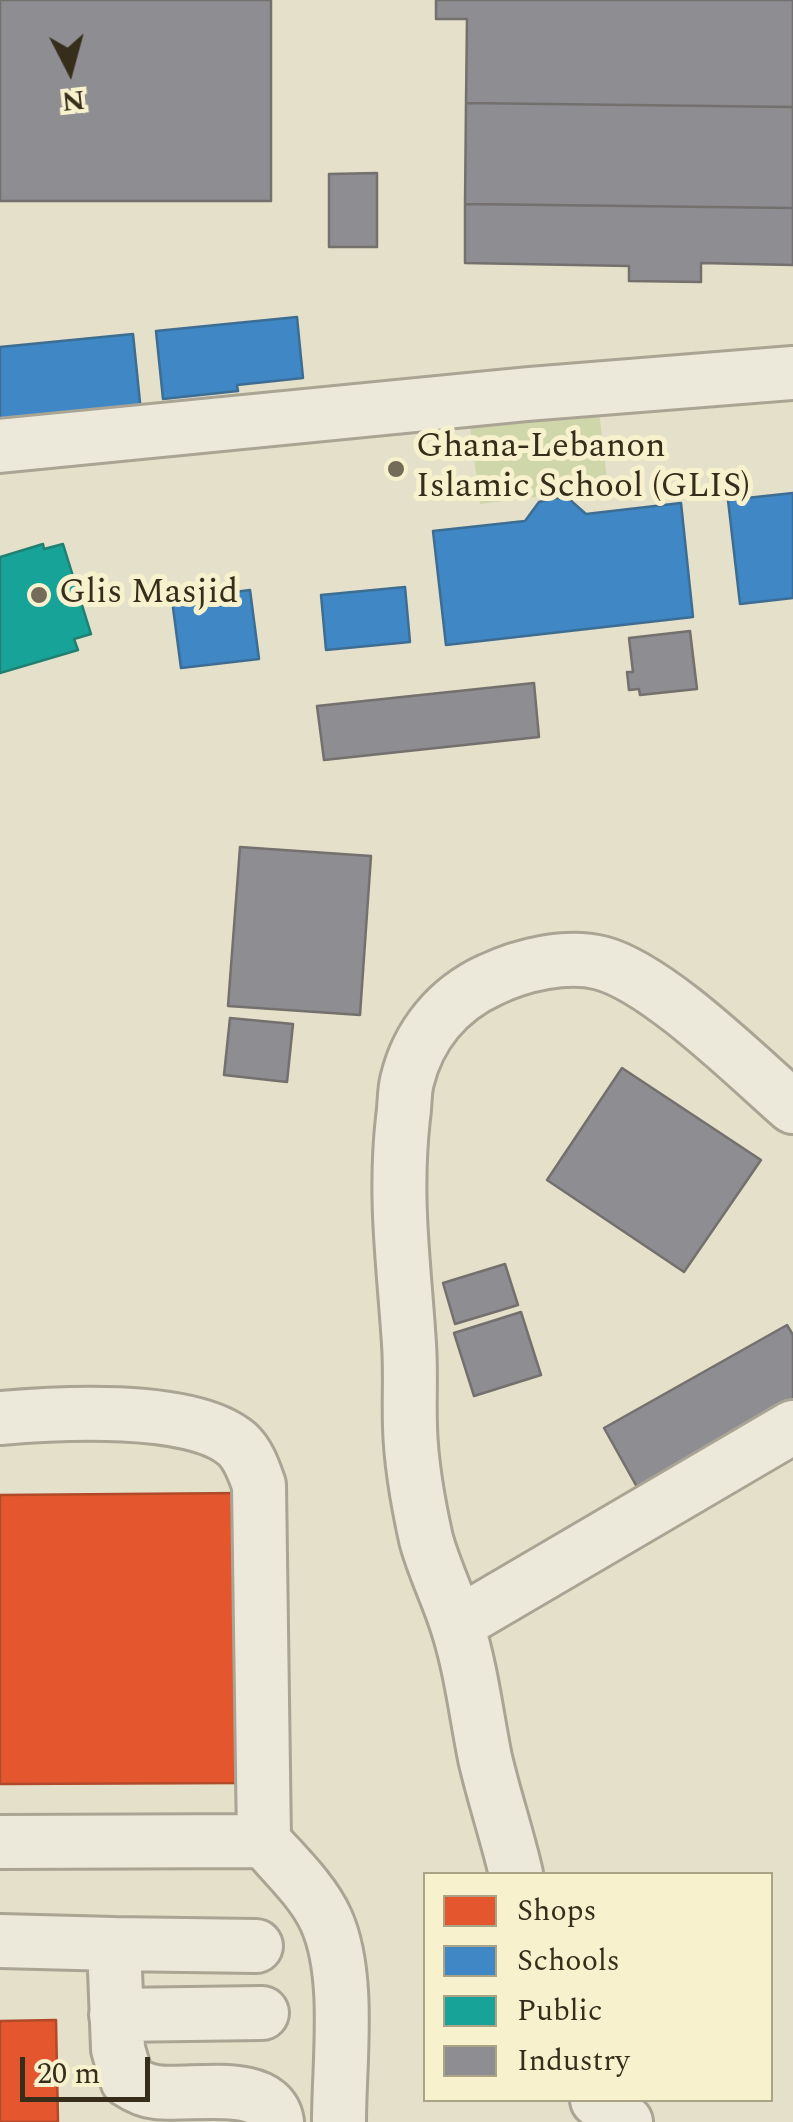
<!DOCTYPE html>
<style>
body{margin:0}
#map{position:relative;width:793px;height:2122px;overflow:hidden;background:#e4e0c9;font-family:Spectral,serif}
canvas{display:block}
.legend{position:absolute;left:423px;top:1872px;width:350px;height:230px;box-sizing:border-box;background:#f7f1cd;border:2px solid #aaa386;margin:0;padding:12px 18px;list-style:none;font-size:30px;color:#372d1b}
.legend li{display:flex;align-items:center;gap:20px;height:50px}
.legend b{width:50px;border:2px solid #aaa386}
.north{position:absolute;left:20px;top:20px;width:100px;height:100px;-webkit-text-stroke:8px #f7f1cd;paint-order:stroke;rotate:174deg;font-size:28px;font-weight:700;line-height:40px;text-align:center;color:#372d1b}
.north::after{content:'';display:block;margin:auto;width:35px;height:45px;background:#372d1b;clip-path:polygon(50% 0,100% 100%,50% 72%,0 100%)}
.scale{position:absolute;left:20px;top:2057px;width:130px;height:45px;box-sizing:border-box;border:5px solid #372d1b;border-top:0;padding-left:12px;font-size:30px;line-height:35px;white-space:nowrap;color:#372d1b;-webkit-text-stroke:8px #f7f1cd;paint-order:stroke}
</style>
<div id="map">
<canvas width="793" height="2122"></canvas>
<ul class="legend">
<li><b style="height:28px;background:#e4572e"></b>Shops</li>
<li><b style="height:28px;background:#3f88c5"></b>Schools</li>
<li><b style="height:28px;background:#17a398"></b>Public</li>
<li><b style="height:28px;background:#8d8d92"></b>Industry</li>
</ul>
<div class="north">N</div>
<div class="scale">20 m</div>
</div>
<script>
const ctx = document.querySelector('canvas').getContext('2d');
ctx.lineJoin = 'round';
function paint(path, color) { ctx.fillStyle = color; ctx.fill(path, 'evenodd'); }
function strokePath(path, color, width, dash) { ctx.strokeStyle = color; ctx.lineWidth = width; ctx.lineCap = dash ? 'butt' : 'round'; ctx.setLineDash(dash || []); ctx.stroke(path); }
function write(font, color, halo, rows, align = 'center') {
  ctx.font = font + ' Spectral,serif'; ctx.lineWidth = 10; ctx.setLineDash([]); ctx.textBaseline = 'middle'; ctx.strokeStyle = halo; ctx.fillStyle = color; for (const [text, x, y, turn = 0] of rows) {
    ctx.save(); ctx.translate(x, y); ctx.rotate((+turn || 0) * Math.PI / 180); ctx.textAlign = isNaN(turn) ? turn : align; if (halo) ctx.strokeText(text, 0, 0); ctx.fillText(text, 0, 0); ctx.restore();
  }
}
paint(new Path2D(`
 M599 411 608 488 480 504 470 427Z`), '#cfd6aa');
const shops = new Path2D(`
 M242 1493 243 1783 0 1784V1495Z
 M56 2020 58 2122H0V2021Z`);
paint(shops, '#e4572e');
strokePath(shops, '#b04a28', 2.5);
const schools = new Path2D(`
 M297 317 303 378 237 385 238 391 163 399 156 331Z
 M133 334 142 422 0 435V347Z
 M793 493V598L740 604 728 500Z
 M554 498 569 499 586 514 681 503 693 617 446 645 433 531 525 521 539 502Z
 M405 587 410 642 326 650 321 595Z
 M250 590 259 659 181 668 172 600Z`);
paint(schools, '#3f88c5');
strokePath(schools, '#3d6d92', 2.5);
const public = new Path2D(`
 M43 544 44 549 63 544 91 634 74 639 78 650 0 673V557Z`);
paint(public, '#17a398');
strokePath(public, '#218072', 2.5);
const industry = new Path2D(`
 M0 0H271V201H0Z
 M436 0H793V107L466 103 467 19H436Z
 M466 103 793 107V208L465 204Z
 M377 173V247H329V174Z
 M465 204 793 208V265L701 263V282L629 281V266L465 263Z
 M690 631 697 689 640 695 639 689 629 690 627 672H633L629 638Z
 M534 683 539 737 324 760 317 706Z
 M240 847 371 856 360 1015 228 1006Z
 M230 1018 293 1024 287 1082 224 1075Z
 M622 1068 761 1160 684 1272 547 1180Z
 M505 1264 518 1305 455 1324 443 1283Z
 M521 1312 541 1375 474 1396 454 1333Z
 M787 1325 793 1335V1411L642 1496 604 1428Z`);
paint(industry, '#8d8d92');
strokePath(industry, '#73706e', 2.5);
const minor = new Path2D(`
 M0 446 528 394 793 373
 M0 1418C58 1413 192 1405 237 1444 249 1455 254 1471 259 1485L264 1841
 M457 1624 793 1427
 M0 1842 264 1841C285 1865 313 1891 326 1920 351 1975 339 2062 339 2122
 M516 1874C507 1835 494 1797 485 1758 476 1713 471 1668 457 1625 448 1596 434 1569 426 1539 418 1503 411 1464 410 1427 409 1400 411 1372 409 1344 404 1265 394 1199 403 1118 405 1106 404 1093 407 1081 418 1035 448 999 490 980 521 965 567 954 601 963 658 978 747 1067 793 1107
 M0 1941 114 1944 118 2049 127 2080C136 2086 145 2091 156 2092 190 2097 270 2077 277 2122
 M114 1944 256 1946
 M116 2015 262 2013
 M597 2100 626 2122`);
strokePath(minor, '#a9a493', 58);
strokePath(minor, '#ece9db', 52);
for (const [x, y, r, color] of [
 [396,469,10,"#746c58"],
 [39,595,10,"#746c58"]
]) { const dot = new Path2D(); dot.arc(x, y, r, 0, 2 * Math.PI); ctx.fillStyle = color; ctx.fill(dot); strokePath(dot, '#f7f1cd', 4); }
write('35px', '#372d1b', '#f7f1cd', [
 ["Ghana-Lebanon",416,449],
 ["Islamic School (GLIS)",416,489],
 ["Glis Masjid",59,595]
], 'left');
</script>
